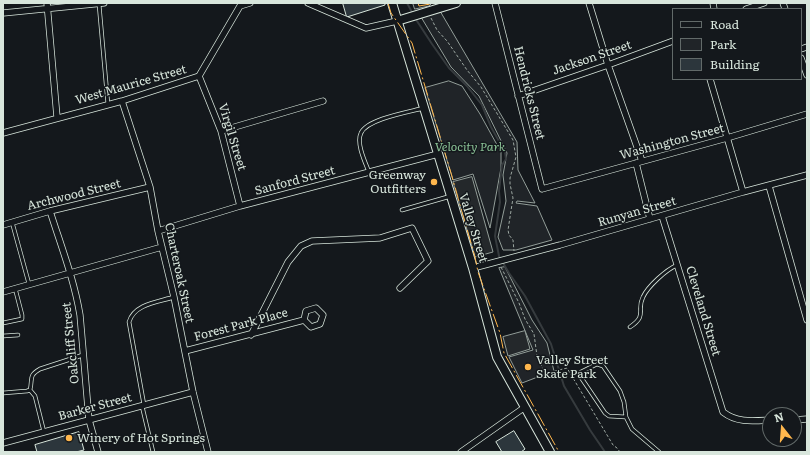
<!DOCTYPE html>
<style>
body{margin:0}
#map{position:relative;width:810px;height:455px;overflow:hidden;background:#14181c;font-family:Literata,serif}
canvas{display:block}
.frame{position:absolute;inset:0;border:4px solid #d8e6dc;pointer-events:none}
.legend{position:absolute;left:672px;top:8px;width:130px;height:72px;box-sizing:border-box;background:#14181c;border:1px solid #626a69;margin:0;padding:5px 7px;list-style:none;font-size:12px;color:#d8e6dc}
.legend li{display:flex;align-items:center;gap:8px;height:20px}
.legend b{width:20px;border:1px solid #626a69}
.north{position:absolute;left:762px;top:407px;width:40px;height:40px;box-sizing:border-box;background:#14181c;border:1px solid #626a69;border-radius:50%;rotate:343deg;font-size:11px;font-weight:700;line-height:16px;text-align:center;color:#d8e6dc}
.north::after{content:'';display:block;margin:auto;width:14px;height:18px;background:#ffb74d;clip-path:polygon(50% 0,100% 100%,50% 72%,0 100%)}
</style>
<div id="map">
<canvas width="810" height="455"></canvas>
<div class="frame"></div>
<ul class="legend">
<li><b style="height:5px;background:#14181c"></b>Road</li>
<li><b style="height:11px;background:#202428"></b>Park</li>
<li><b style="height:11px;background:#2c363c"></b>Building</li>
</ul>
<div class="north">N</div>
</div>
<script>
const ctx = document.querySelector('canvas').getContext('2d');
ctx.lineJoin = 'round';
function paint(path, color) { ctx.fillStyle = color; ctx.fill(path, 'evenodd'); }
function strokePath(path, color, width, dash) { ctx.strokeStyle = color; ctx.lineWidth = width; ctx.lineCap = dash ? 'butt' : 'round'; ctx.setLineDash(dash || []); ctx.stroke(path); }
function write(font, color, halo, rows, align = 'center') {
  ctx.font = font + ' Literata,serif'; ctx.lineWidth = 3; ctx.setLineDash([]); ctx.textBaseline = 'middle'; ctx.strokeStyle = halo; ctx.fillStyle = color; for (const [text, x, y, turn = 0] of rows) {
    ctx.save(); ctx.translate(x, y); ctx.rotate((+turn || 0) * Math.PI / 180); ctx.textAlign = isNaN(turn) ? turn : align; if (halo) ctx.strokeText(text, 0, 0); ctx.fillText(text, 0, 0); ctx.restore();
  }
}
const green = new Path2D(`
 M413 3H432L429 6 415 9Z
 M440 11 517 142 518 170 535 203 517 201 516 203 537 206 552 240 516 250H503L498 237 506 201 503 175 507 153 479 96 451 67 421 17Z
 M449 81 462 86 480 114 501 152V168L490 228 473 174 453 180 425 88Z
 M505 267 532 320 547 343 555 375 545 378 541 371 543 375 522 383 509 357 533 350 499 268Z`);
paint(green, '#202428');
strokePath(green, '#939e99', 1);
const parking = new Path2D(`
 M472 177 493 252 475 257 453 182Z
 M525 331 530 349 508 356 503 337Z`);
paint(parking, '#24282b');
strokePath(parking, '#939e99', 1);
strokePath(new Path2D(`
 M407 3 413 14
 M415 18 432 44 449 68 467 86 482 105 491 127 505 152 506 159 502 165 499 191 500 202 495 236 499 256 509 273 525 296 551 344 564 386 590 430 605 452`), '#363b3e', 2);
const building = new Path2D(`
 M343 3H385V5L347 17Z
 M514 431 525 449 521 452H502L496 442Z
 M79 432 84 450 76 452H37L35 445Z`);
paint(building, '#2c363c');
strokePath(building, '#d8e6dc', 1);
const lane = new Path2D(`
 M99 4 108 105
 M369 172C365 162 356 143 361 133 367 119 409 112 424 108
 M402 210 451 196
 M12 222 29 284
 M3 323 22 319V315L15 288
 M630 327C648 315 636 311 643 297 648 286 666 270 677 265
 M3 336 18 335
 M30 390 35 396 44 432
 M3 393 27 391 30 390C33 378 28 376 40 369L83 355
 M144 405 129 322C134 304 158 302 174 297
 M142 406 153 452
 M626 417 609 416 605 413 580 376 581 372 597 364 603 366 620 391 624 402 626 417 632 429 659 452`);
const street = new Path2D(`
 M47 3 57 117
 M308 3 366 28 397 21
 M495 3 542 189 727 138 807 114
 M589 3 608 65 642 161
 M713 3 714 9
 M783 3 785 9
 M746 9 764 3
 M3 13 104 3
 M801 49 807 47
 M801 58 807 75
 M199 76 221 131 240 206
 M710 79 743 192
 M518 96 608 65 673 41
 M122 101 150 187 158 231 174 297 193 392 208 452
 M221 131 323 101
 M3 133 122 101 199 76 240 6 250 3
 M636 163 650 219
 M769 186 807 320
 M50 211C61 246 74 279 80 315L89 420 98 452
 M662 216 723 412C737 423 753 421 770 420
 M3 225 50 211 150 187
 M158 231 240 206 438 154
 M473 268 560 245 743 192 807 175
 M3 292 162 247
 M316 308 323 315 320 324 311 327 304 320 306 311Z
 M251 335 288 262 301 246 312 241 380 238 412 228 428 261 400 288
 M185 351 304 320
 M794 420 807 419
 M3 443 193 392
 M461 452 525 407`);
const secondary = new Path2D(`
 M392 3 473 268 497 357 550 452
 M397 21 456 3`);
strokePath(lane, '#d8e6dc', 4.5);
strokePath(street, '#d8e6dc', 7);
strokePath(secondary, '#d8e6dc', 10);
strokePath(new Path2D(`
 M431 18 437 30 447 41 467 70 481 87 513 140 516 157 510 178V184L513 198 508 230 509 235 513 240 514 251
 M501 267 519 303 525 319 534 334 537 356 544 371 547 373 567 368 613 445 617 448 620 452`), '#9da8a2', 1, [3, 2]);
strokePath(lane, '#14181c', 3);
strokePath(street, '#14181c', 5.5);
strokePath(secondary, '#14181c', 8);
strokePath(new Path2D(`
 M388 3 391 13 412 43 451 173 475 257 478 272 500 333 504 353 559 452
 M418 3 419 6 436 3`), '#ffb74d', 1, [14, 3, 2, 3]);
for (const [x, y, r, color] of [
 [434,182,4,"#ffb74d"],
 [528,367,4,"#ffb74d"],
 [69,438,4,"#ffb74d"]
]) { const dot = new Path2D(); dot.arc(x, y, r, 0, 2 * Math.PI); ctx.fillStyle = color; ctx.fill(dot); strokePath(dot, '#14181c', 1.5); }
write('12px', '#d8e6dc', '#14181c', [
 ["Jackson Street",592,58,-19],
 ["West Maurice Street",131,85,-16],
 ["Hendricks Street",529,93,76],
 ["Virgil Street",232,137,73],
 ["Washington Street",672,142,-15],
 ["Sanford Street",295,181,-15],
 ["Archwood Street",74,195,-14],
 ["Runyan Street",637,212,-16],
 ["Valley Street",473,228,73],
 ["Charteroak Street",179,273,78],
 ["Cleveland Street",703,311,73],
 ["Forest Park Place",241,325,-15],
 ["Oakcliff Street",71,343,-96],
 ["Barker Street",95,407,-15]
]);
write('italic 12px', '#8ac095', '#14181c', [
 ["Velocity Park",470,147]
]);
write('12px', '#d8e6dc', '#14181c', [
 ["Greenway",426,175,"right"],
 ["Outfitters",426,189,"right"],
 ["Valley Street",536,360],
 ["Skate Park",536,374],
 ["Winery of Hot Springs",77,438]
], 'left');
</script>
